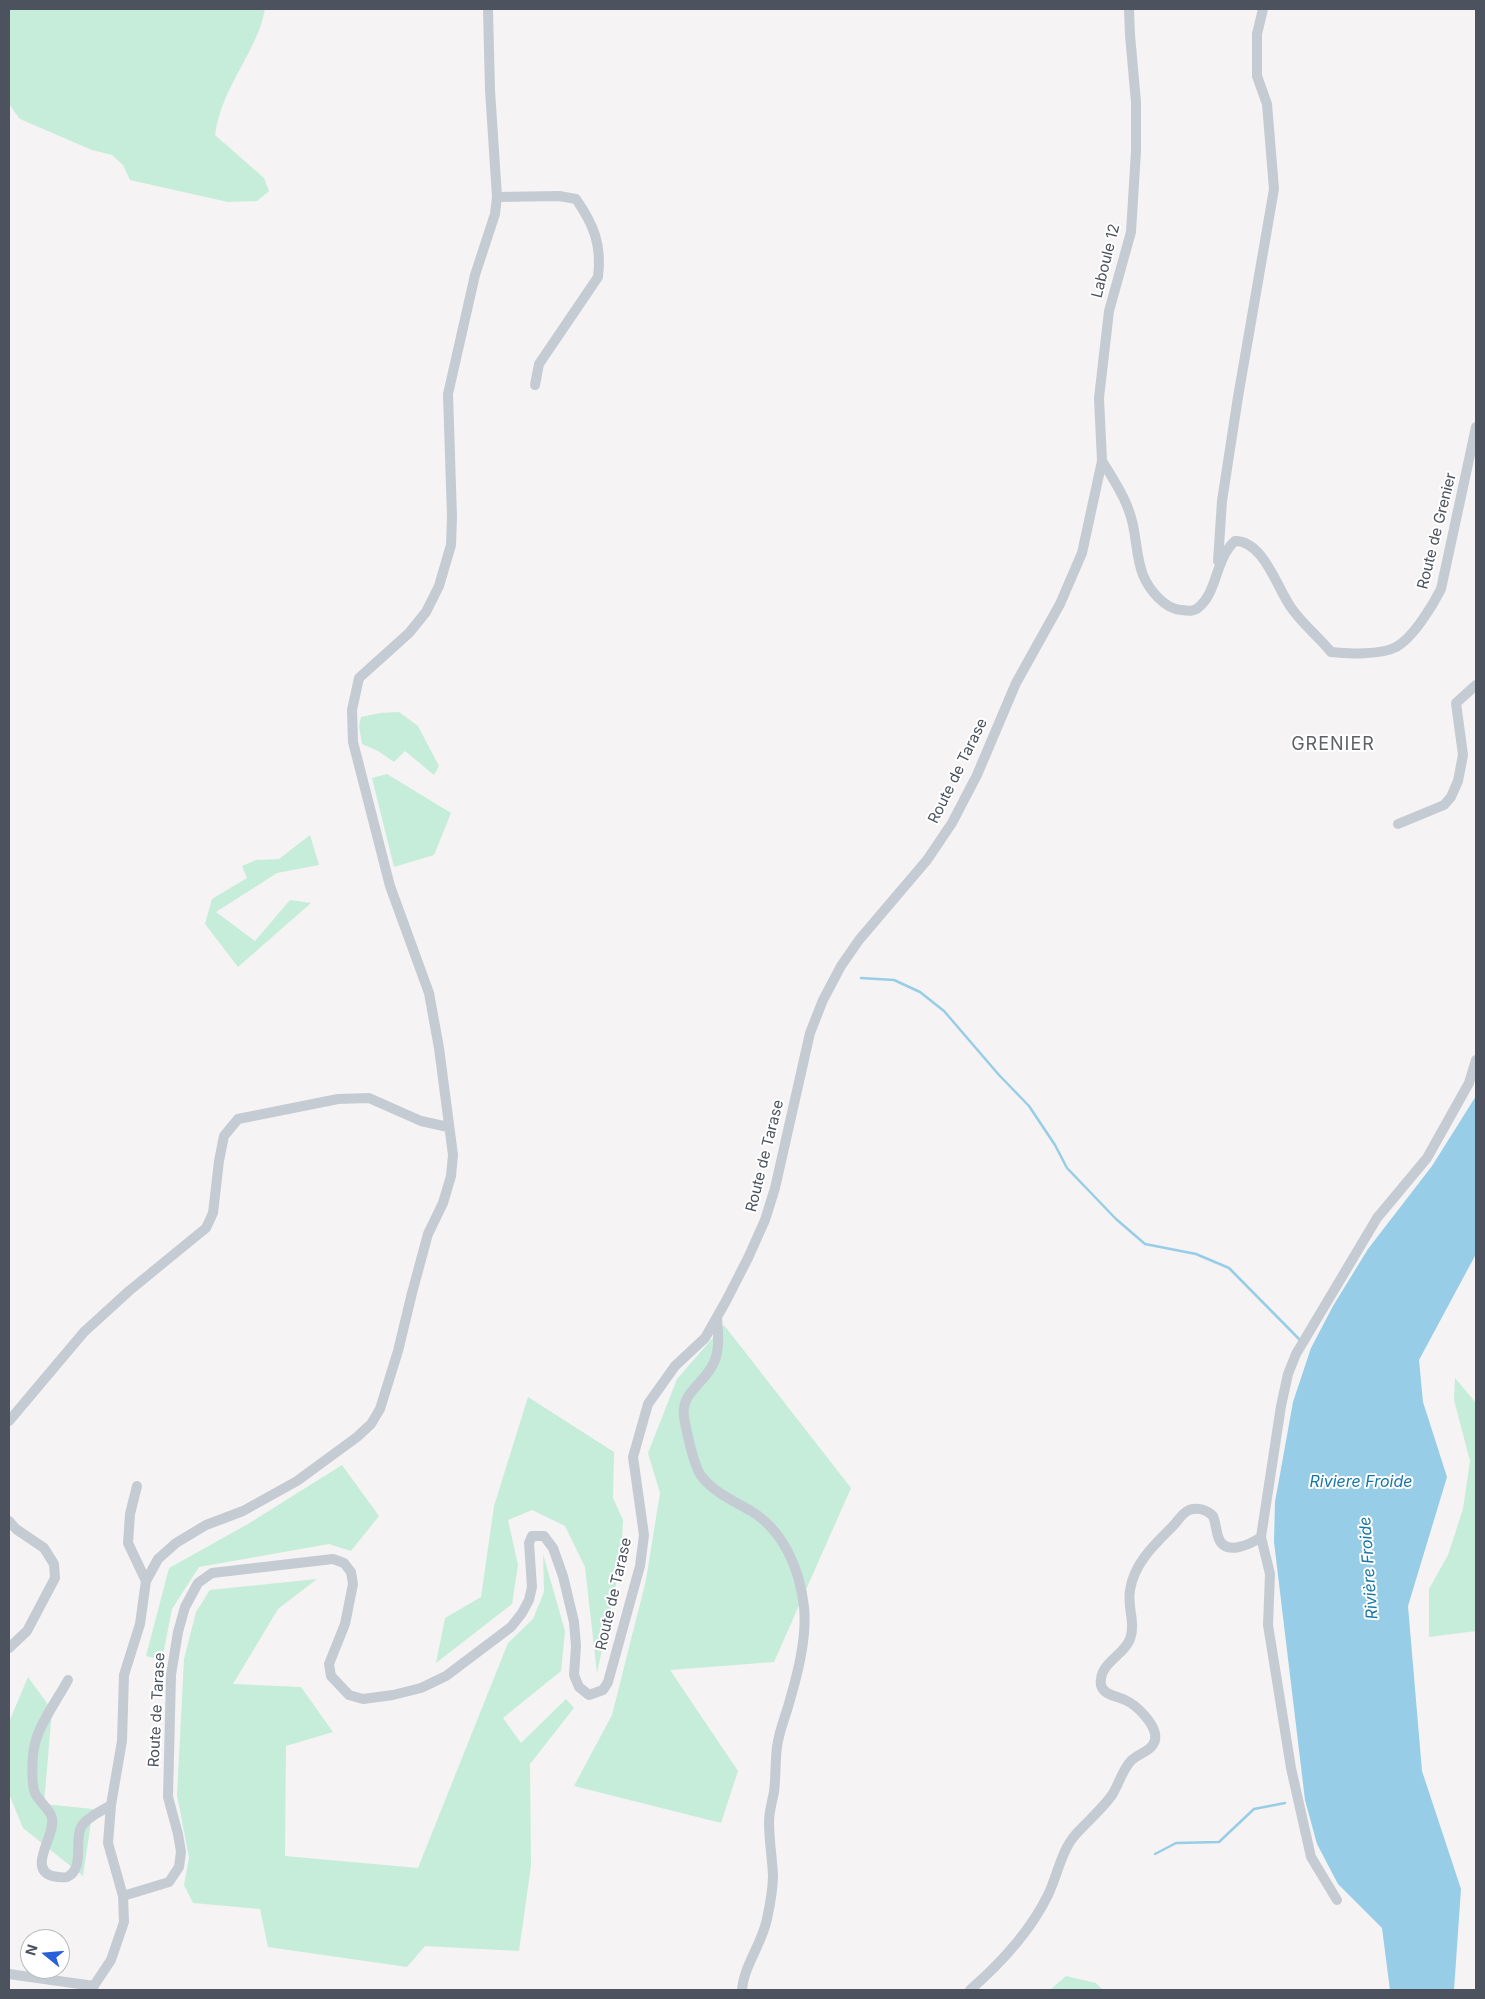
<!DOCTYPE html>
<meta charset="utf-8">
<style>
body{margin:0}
#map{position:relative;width:1485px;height:1999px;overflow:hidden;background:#f5f3f3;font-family:Inter,sans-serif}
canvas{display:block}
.frame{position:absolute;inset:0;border:10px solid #4c535f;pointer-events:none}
.north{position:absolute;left:20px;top:1929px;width:50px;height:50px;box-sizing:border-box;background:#fff;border:1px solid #b7babf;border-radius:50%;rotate:287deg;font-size:14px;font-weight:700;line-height:20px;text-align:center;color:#4c535f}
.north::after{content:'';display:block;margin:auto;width:18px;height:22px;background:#2961d8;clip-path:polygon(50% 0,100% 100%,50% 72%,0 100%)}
</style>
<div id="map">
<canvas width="1485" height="1999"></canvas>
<div class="frame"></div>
<div class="north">N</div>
</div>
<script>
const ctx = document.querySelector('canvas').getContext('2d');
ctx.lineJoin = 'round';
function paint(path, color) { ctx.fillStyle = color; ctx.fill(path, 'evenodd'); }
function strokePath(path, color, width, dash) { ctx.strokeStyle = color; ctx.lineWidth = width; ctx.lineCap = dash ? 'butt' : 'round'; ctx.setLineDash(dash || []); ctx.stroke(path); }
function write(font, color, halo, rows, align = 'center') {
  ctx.font = font + ' Inter,sans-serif'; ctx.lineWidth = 4; ctx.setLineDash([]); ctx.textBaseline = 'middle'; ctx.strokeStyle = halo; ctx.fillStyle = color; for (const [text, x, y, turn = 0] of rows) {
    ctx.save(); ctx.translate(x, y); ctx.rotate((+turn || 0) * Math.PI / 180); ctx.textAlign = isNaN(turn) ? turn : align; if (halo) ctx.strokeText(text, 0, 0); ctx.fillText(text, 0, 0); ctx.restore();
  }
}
paint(new Path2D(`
 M9 9H265C263 17 261 27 257 35 242 70 221 95 215 135L264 178 269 191 257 201 228 202 130 180 123 165 112 155 92 150 20 119 9 104Z
 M399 712 418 726 439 766 434 775 405 751 394 762 378 751 362 744 359 726 361 717 380 713Z
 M387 774 451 813 434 855 394 867 372 778Z
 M310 835 319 865 277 873 216 912 255 941 290 900 311 903 238 967 205 924 212 899 247 878 242 866 256 860 279 859Z
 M724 1325 851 1488 774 1662 670 1670 738 1771 721 1823 574 1786 612 1715 646 1580 660 1493 648 1453 677 1379Z
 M1455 1378 1476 1403V1631L1429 1637V1589L1448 1555 1463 1509 1470 1461 1454 1400Z
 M528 1397 614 1452 613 1498 623 1520 621 1560 597 1673 585 1567 565 1526 532 1510 508 1520 518 1565 512 1604 436 1663 445 1618 481 1597 494 1506Z
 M342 1465 379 1516 351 1551 329 1544 199 1567 172 1609 162 1660 146 1656 169 1568 248 1524Z
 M543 1554 565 1631 561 1671 503 1718 521 1743 566 1699 574 1708 530 1764 531 1866 519 1951 425 1946 407 1967 268 1947 260 1909 193 1903 184 1885 189 1858 177 1795 184 1659 196 1612 210 1590 317 1579 278 1609 233 1684 301 1687 333 1732 286 1746 285 1856 418 1868 508 1643 533 1619 544 1592Z
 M28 1677 52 1710 44 1804 93 1809 83 1876 23 1828 9 1794V1722Z
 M1066 1976 1096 1983 1103 1990H1050Z`), '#c6edda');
paint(new Path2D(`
 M1476 1096V1254L1419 1360 1423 1402 1447 1477 1408 1606 1422 1771 1461 1889 1454 1990H1390L1382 1928 1338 1884 1317 1844 1305 1800 1274 1542 1275 1502 1293 1402 1311 1348 1333 1306 1368 1249 1432 1166Z`), '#97cde7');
strokePath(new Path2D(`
 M861 978 894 980 920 992 944 1011 999 1075 1029 1106 1055 1145 1067 1168 1116 1219 1145 1244 1196 1254 1229 1268 1299 1339
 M1155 1854 1176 1843 1219 1842 1254 1809 1285 1803`), '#97cde7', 2.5);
strokePath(new Path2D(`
 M497 197 559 196 576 199C594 225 602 245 598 277L539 364 535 385
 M1102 461C1112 477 1123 493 1129 511 1137 531 1135 555 1143 575 1149 590 1165 609 1181 610 1188 611 1194 612 1199 607 1218 591 1215 559 1235 541 1263 541 1276 585 1290 606 1301 623 1318 636 1331 652 1347 654 1382 655 1396 647 1413 638 1433 605 1441 589L1476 427
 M1218 561 1222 501 1238 397 1274 189 1267 104 1257 76V34L1263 9
 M1398 824 1444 805 1451 797 1458 781 1463 755 1456 703 1476 685
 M717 1317C718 1335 721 1352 711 1368 699 1388 678 1395 685 1423 688 1436 693 1463 700 1474 711 1491 734 1501 751 1511 784 1531 800 1570 804 1607 807 1635 799 1669 791 1696 787 1713 779 1730 777 1747 775 1762 776 1777 774 1792 772 1802 769 1812 769 1822 769 1839 772 1857 773 1875 773 1889 770 1905 767 1919 762 1944 744 1965 742 1990
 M9 1421 84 1332 129 1291 206 1228 213 1213 219 1161 224 1136 238 1119 338 1099 369 1098 421 1121 448 1127
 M137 1486 130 1514 128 1543 146 1581
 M9 1521 16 1529 44 1548 54 1564 55 1578 27 1631 9 1648
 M68 1680C59 1697 38 1726 35 1744 32 1754 31 1784 35 1793 39 1802 50 1809 52 1818 56 1835 27 1868 52 1876 57 1877 63 1878 67 1877 85 1869 74 1841 81 1827 87 1817 102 1811 111 1805
 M123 1896 169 1882 179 1867 181 1852 178 1834 168 1797 171 1675 178 1632 185 1607 198 1583 212 1573 333 1559 344 1563 351 1572 353 1584 345 1624 329 1664 331 1676 349 1695 363 1699 393 1695 421 1688 446 1676 511 1627 522 1613 529 1600 532 1587 529 1543 532 1536H544L553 1548 563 1576 574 1622 576 1646 574 1675 579 1687 589 1695 603 1690 608 1682 640 1566 644 1535 633 1457 648 1404 675 1366 705 1338 726 1301 748 1258 765 1220 775 1188 810 1033 823 1000 841 966 859 940 927 860 952 823 977 775 1016 683 1060 604 1082 553 1102 461 1099 398 1109 311 1131 232 1136 151V102L1130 35 1129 9
 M1337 1900 1311 1857 1291 1768 1268 1625 1270 1574 1261 1537 1281 1406 1288 1374 1296 1354 1377 1218 1427 1158 1469 1083 1476 1060
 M9 1974 94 1986
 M91 1990 111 1960 124 1922 123 1896 108 1843 111 1805 122 1741 124 1675 140 1624 146 1581 158 1559 176 1543 206 1525 243 1511 297 1481 357 1437 371 1424 380 1409 398 1351 412 1293 428 1234 443 1203 451 1176 453 1155 439 1048 429 993 390 886 353 742 352 710 359 678 409 633 426 612 439 586 451 545 452 517 448 394 475 275 495 214 497 197 490 90 488 9
 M970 1990C1001 1963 1030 1932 1048 1895 1058 1874 1061 1851 1076 1834 1088 1821 1102 1809 1112 1795 1119 1784 1122 1771 1130 1762 1137 1753 1152 1752 1155 1740 1158 1726 1137 1705 1125 1700 1117 1696 1103 1695 1101 1685 1098 1663 1124 1656 1130 1639 1136 1623 1127 1607 1130 1590 1134 1563 1155 1544 1173 1526 1178 1521 1182 1513 1189 1510 1198 1507 1207 1510 1213 1516 1216 1523 1216 1532 1219 1539 1226 1556 1251 1544 1261 1537`), '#c5cbd3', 10);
write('15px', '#4c535f', '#fff', [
 ["Laboule 12",1106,261,-76],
 ["Route de Grenier",1437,531,-76],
 ["Route de Tarase",958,771,-64],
 ["Route de Tarase",765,1156,-76],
 ["Route de Tarase",614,1594,-77],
 ["Route de Tarase",157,1710,-87]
]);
write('italic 16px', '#1877a6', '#fff', [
 ["Riviere Froide",1361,1482],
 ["Rivière Froide",1369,1568,-94]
]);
ctx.letterSpacing = '1px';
write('18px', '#5f6267', '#fff', [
 ["GRENIER",1333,745]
]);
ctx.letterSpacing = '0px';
</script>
